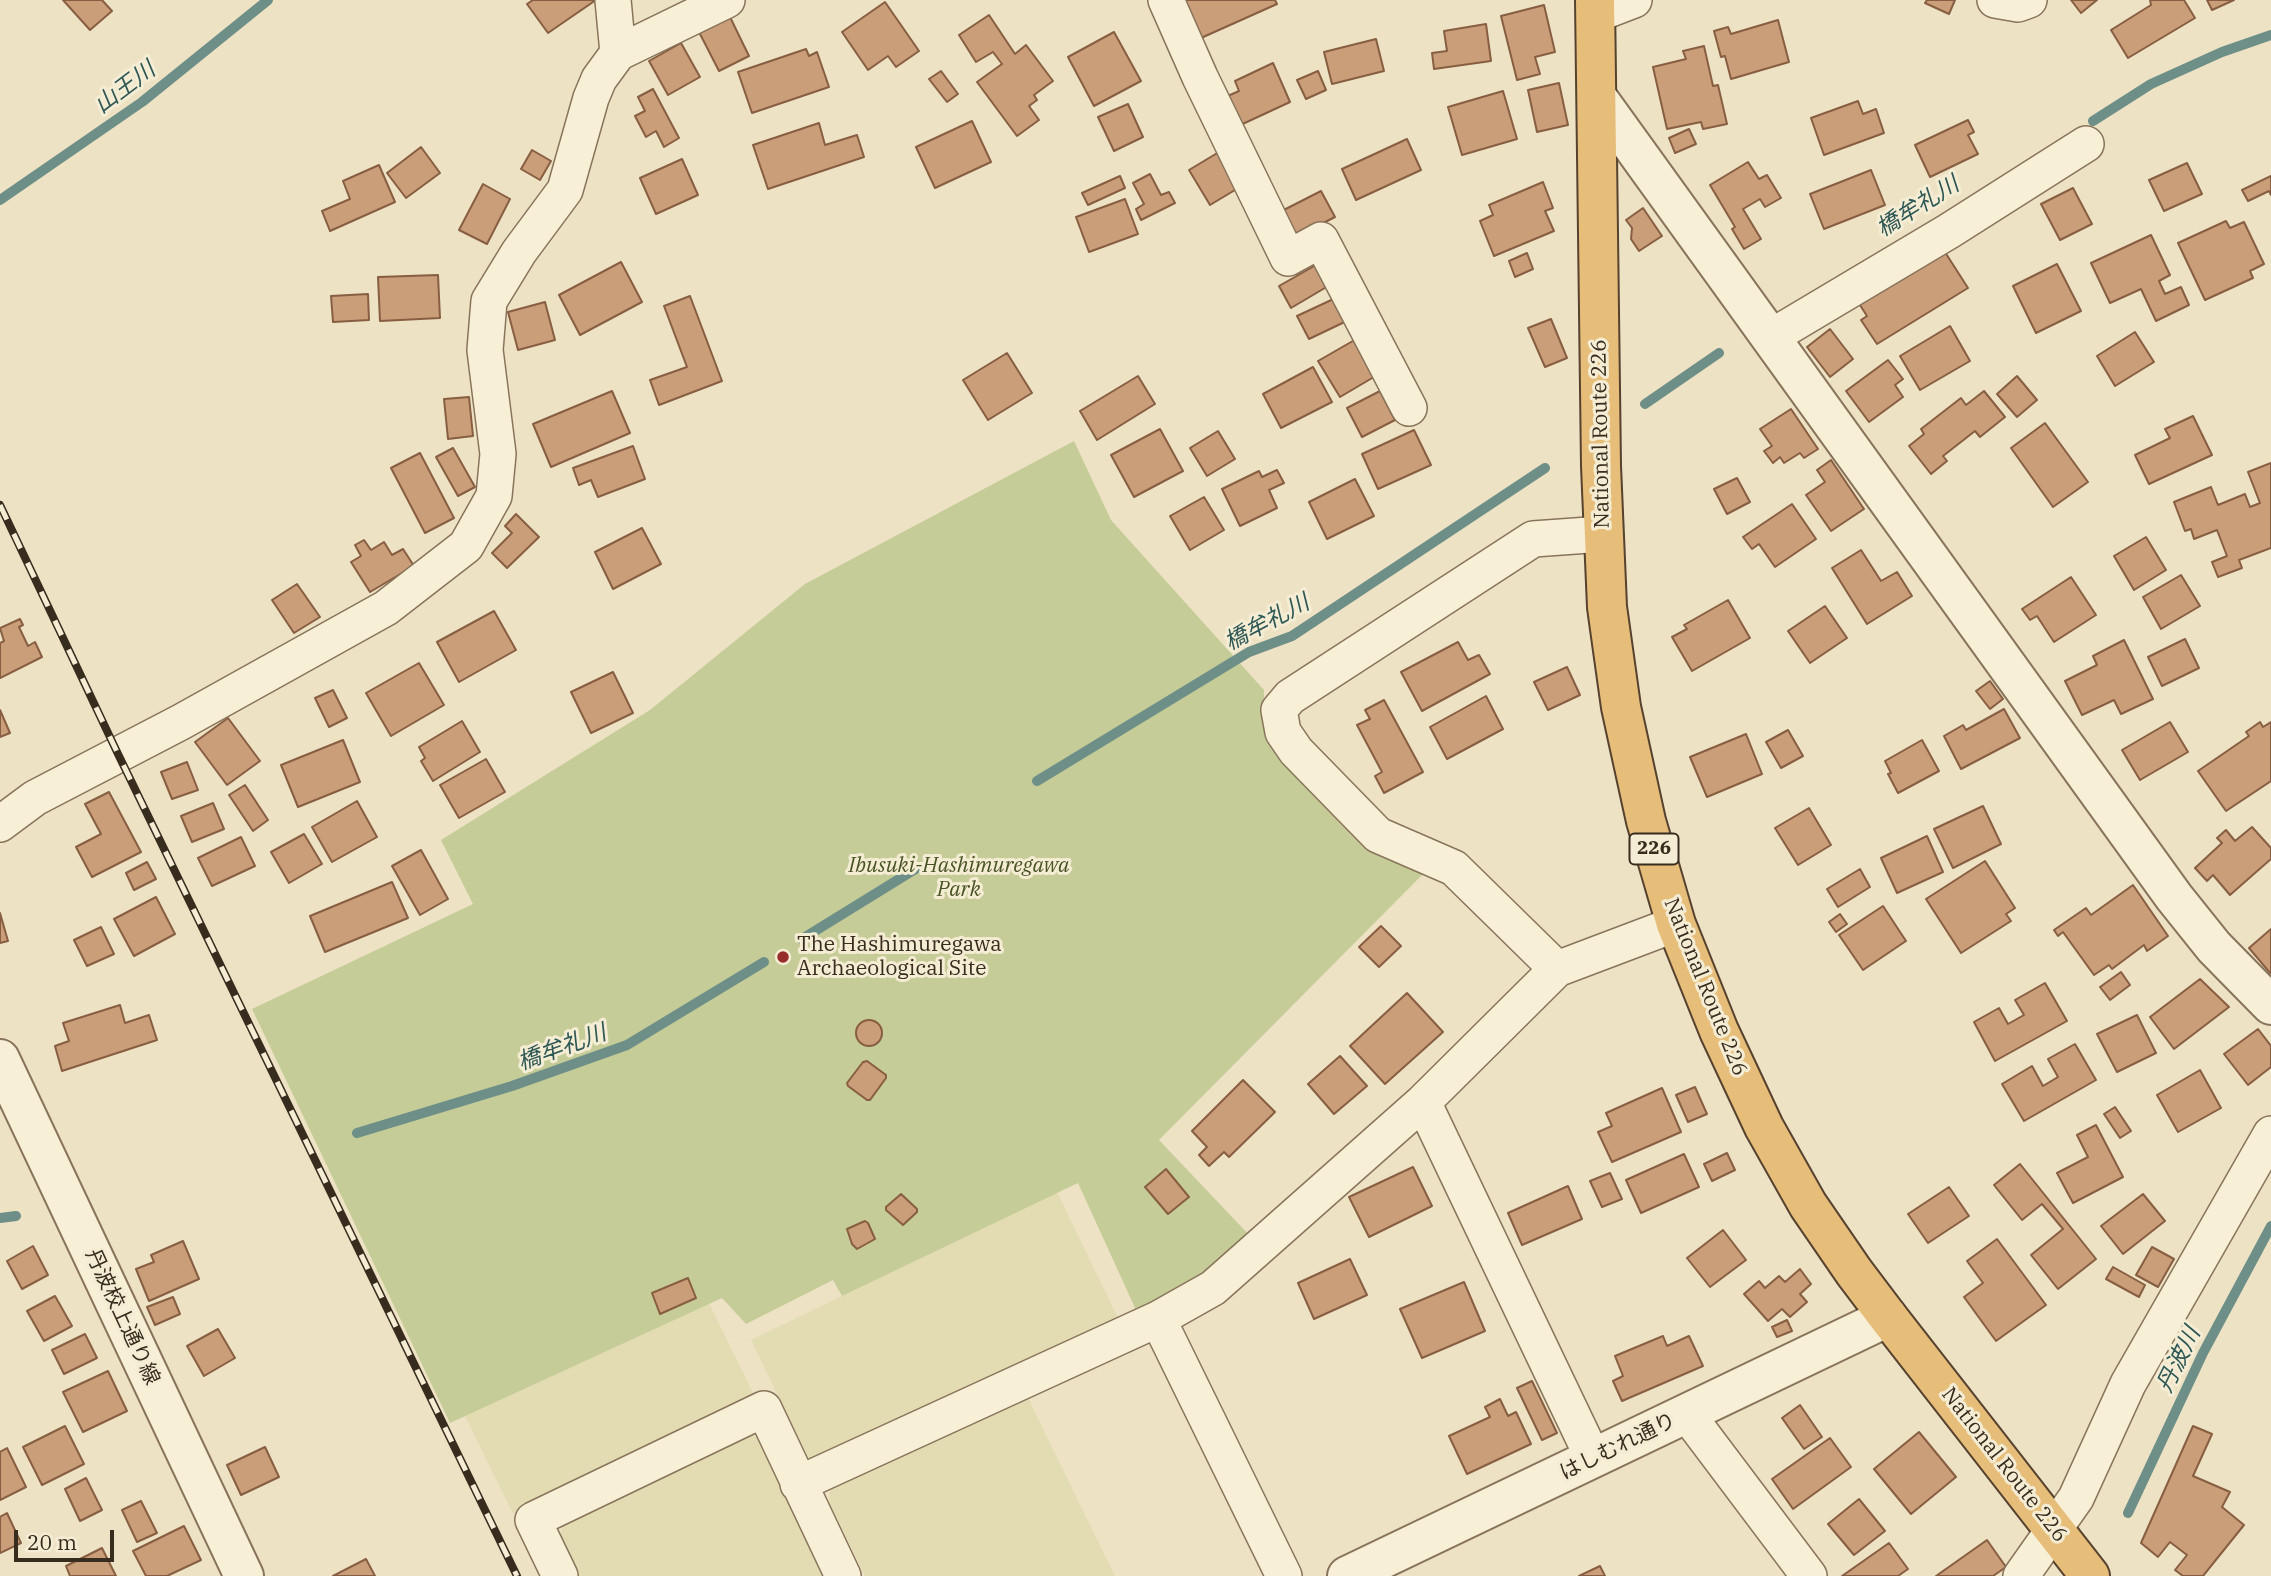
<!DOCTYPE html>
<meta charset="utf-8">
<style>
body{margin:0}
#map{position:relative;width:2271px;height:1576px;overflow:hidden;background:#eee2c4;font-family:"IBM Plex Serif",serif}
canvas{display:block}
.scale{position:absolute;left:14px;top:1530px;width:100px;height:32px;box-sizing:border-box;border:4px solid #382c1e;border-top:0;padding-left:9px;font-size:21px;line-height:24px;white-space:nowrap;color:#382c1e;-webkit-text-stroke:5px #f5ecd4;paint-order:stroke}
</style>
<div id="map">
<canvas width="2271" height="1576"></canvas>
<div class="scale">20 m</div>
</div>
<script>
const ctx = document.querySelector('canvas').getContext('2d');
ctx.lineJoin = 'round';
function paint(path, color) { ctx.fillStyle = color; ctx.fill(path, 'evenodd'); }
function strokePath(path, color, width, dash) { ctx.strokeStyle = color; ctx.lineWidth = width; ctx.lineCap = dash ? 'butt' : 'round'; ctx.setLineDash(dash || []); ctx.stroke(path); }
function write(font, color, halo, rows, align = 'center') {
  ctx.font = font + ' "IBM Plex Serif","Noto Sans JP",serif'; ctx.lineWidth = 6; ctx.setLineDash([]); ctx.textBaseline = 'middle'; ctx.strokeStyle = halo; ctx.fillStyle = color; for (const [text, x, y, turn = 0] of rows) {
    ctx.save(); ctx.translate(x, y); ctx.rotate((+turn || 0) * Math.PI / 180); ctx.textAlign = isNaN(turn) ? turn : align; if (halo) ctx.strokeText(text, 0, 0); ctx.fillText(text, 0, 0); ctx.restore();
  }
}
paint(new Path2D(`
 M1057 1192 1119 1320 813 1468 751 1340Z
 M709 1303 755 1397 513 1514 465 1416Z
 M1026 1394 1115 1576H865L829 1502 830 1489Z
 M747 1435 764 1438 831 1576H577L560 1541 562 1525Z`), '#e3dcb2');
paint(new Path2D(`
 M1074 441 1111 520 1264 690V735L1378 848 1425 872 1159 1140 1252 1238 1211 1271 1136 1310 1078 1183 842 1296 833 1280 746 1324 722 1298 450 1423 252 1009 473 904 441 840 650 710 805 584Z`), '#c5cc98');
strokePath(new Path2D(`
 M2093 121 2151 84 2222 52 2271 35
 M0 200 142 102 268 0
 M1645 404 1719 353
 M1037 781 1249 652 1292 636 1545 468
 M802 939 917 868
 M357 1133 512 1086 627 1045 764 962
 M0 1218 16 1216
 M2128 1513 2203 1353 2271 1226`), '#6d8f87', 10);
const building = new Path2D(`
 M63 0H102L112 11 90 30Z
 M533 0H596L548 33 527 4Z
 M1185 0H1275L1277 4 1201 38Z
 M1927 0H1955L1949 14 1925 3Z
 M2071 0H2097L2081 13Z
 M2184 0 2195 18 2128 58 2111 30 2151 5 2150 0Z
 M2207 0H2234L2212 10Z
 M885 2 919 51 896 67 888 56 868 70 842 32Z
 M1544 5 1555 52 1535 57 1540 74 1517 80 1501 16Z
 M989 15 1015 54 1026 45 1053 81 1034 95 1037 100 1029 106 1039 120 1017 136 977 82 1002 64 993 52 976 62 959 35Z
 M730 17 749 56 719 71 699 32Z
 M1778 20 1789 62 1731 79 1725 56 1721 57 1714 31 1728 27 1731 34Z
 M1486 24 1491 61 1434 69 1432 53 1447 51 1444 31Z
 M1114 32 1141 81 1094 106 1068 57Z
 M1376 39 1384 71 1332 84 1324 52Z
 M681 43 700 77 668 95 649 61Z
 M1704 46 1713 86 1718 85 1727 124 1703 129 1701 122 1667 129 1653 67 1686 59 1683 51Z
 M806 49 809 56 817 52 829 87 752 113 738 72Z
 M1273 63 1290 102 1234 128 1221 99 1239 91 1235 81Z
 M941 71 958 94 947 102 929 79Z
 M1318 71 1326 90 1306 99 1297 80Z
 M1559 83 1568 125 1537 132 1528 90Z
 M653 89 679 138 664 147 656 131 646 137 635 116 645 111 638 97Z
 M1503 91 1517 139 1462 155 1448 107Z
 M1858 101 1863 114 1876 109 1884 133 1824 155 1811 118Z
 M1128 104 1143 137 1114 151 1098 117Z
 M1968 120 1974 132 1968 135 1978 154 1930 177 1915 145Z
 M972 121 991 162 935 188 916 147Z
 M819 123 825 145 857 135 864 157 768 189 753 145Z
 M1689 129 1696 144 1675 153 1669 138Z
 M1407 139 1421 170 1356 200 1342 169Z
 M421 147 440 173 406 198 387 173Z
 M532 150 551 161 540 180 521 169Z
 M1219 152 1240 187 1210 205 1189 170Z
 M682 159 698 195 656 214 640 178Z
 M1748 162 1759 179 1767 175 1781 198 1765 207 1760 199 1743 209 1761 239 1744 249 1732 229 1735 227 1710 185Z
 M2187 163 2202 194 2164 211 2149 180Z
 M379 165 395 202 330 231 322 211 350 199 343 181Z
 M1871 170 1885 205 1824 229 1810 194Z
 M1150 174 1161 195 1169 192 1175 203 1141 220 1136 209 1144 204 1133 183Z
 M1120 176 1125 188 1088 205 1082 193Z
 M2271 176V195L2269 191 2248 201 2242 190Z
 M1543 182 1553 208 1545 211 1554 231 1494 256 1480 221 1493 215 1489 205Z
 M483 184 510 199 487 244 459 230Z
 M2073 188 2092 224 2060 240 2041 204Z
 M1321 191 1335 217 1288 241 1274 215Z
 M1125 199 1138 234 1089 252 1076 217Z
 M1643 208 1662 236 1639 251 1631 239 1632 228 1626 220Z
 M2226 221 2230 228 2244 222 2264 264 2250 271 2253 278 2205 300 2178 243Z
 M2151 235 2170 275 2159 281 2165 294 2181 287 2189 305 2156 321 2141 289 2110 303 2091 263Z
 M1943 249 1968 288 1877 344 1861 320 1867 316 1858 302Z
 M1527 253 1533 269 1515 277 1509 261Z
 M1323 261 1335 282 1291 308 1279 286Z
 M621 262 642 302 580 335 559 295Z
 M2057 264 2081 311 2036 333 2013 286Z
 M438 275 440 318 380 321 378 277Z
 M368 294 369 320 333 322 331 296Z
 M1342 295 1353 318 1309 339 1297 316Z
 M690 296 722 381 659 405 650 380 687 367 664 306Z
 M545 302 555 340 518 350 508 312Z
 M1551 319 1567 358 1545 367 1528 328Z
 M1950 326 1970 361 1920 390 1900 356Z
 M1830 329 1853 359 1830 377 1807 347Z
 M2135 332 2154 362 2115 386 2097 356Z
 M1358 338 1379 374 1340 397 1318 361Z
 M1007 353 1032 393 988 420 963 380Z
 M1888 360 1903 379 1895 385 1903 397 1869 422 1846 391Z
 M1313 367 1332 402 1281 428 1263 394Z
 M1138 376 1155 404 1097 440 1080 411Z
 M2017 376 2037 400 2017 417 1997 394Z
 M612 391 630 433 551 467 533 424Z
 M1380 391 1395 420 1362 437 1347 408Z
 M1984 391 2005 417 1980 437 1975 431 1943 456 1947 461 1931 474 1909 446 1924 434 1921 429 1961 398 1966 405Z
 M469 397 473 436 448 439 444 399Z
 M1791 409 1818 449 1804 458 1800 453 1784 463 1780 457 1773 463 1764 451 1772 446 1760 429Z
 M2193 416 2212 455 2149 484 2135 455 2170 438 2165 429Z
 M2045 423 2088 482 2053 507 2011 448Z
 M1160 429 1183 471 1134 497 1111 455Z
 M1414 430 1431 465 1378 489 1362 454Z
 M1218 431 1235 459 1207 476 1190 448Z
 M633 446 645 479 598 497 591 480 579 485 573 468Z
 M453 448 475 487 458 496 436 457Z
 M420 453 454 518 425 533 391 468Z
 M1831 460 1864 509 1831 531 1806 495 1825 482 1817 470Z
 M2271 463V548L2239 560 2242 568 2218 577 2212 562 2227 556 2217 530 2194 539 2191 529 2185 531 2174 502 2211 487 2218 505 2245 494 2250 507 2260 503 2248 472Z
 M1277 470 1284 483 1269 490 1277 508 1240 526 1222 489 1259 471 1262 477Z
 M1737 478 1750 502 1727 514 1714 489Z
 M1355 479 1374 516 1327 539 1309 502Z
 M1204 497 1224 530 1190 550 1170 516Z
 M1792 504 1816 539 1775 567 1759 544 1752 549 1743 537Z
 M516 514 539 537 507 568 492 553 512 533 505 526Z
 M642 528 661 564 613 589 595 552Z
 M2146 537 2166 570 2134 590 2114 556Z
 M364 540 371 550 384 542 392 555 403 549 414 566 370 592 351 562 361 556 355 545Z
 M1861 550 1881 581 1897 572 1912 596 1867 624 1832 568Z
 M2181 575 2200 606 2161 629 2143 597Z
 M2071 577 2096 615 2054 642 2037 616 2030 620 2022 609Z
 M297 584 320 617 294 633 272 600Z
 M1728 600 1750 638 1692 671 1672 637 1687 629 1684 625Z
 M1825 606 1847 638 1810 663 1788 631Z
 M494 611 516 650 459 682 437 642Z
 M20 619 23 625 19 627 28 646 35 642 42 657 0 678V643L4 641 0 628Z
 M2185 639 2199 668 2162 686 2148 657Z
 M2124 640 2153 699 2121 714 2114 700 2082 715 2065 681 2097 665 2093 656Z
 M1458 642 1468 660 1479 655 1490 674 1422 711 1401 672Z
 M419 663 444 705 391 736 366 693Z
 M1567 667 1580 695 1548 710 1534 682Z
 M613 672 633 713 591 733 571 692Z
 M1990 681 2003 699 1990 709 1976 691Z
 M333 690 347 718 329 727 315 698Z
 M1486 696 1503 729 1447 759 1430 727Z
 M1384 700 1423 772 1384 793 1375 776 1382 772 1357 725 1370 719 1365 710Z
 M2004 709 2020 738 1961 769 1944 736 1963 725 1966 730Z
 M0 710 10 733 0 737Z
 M228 718 260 761 227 785 195 742Z
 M462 721 480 752 433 781 421 761 425 758 419 747Z
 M2170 722 2188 752 2140 780 2122 750Z
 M2260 722 2263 727 2271 722V781L2226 811 2198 771 2249 736 2246 732Z
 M1788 730 1803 756 1781 768 1766 742Z
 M1746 734 1762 774 1707 797 1690 757Z
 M343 740 360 782 298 807 281 765Z
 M1922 740 1939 771 1898 793 1888 774 1891 773 1885 761Z
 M486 759 505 792 459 818 440 785Z
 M187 762 198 790 172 799 161 772Z
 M245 785 268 820 253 831 229 795Z
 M109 792 141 852 92 877 76 847 101 834 85 804Z
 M357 801 377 837 332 862 312 827Z
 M213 803 224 829 192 842 181 816Z
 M1983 806 2001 844 1953 868 1934 829Z
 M1809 808 1831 845 1798 865 1775 828Z
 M2252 827 2271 848V859L2230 895 2213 875 2207 881 2195 868 2222 843 2217 838 2226 830 2235 841Z
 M304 834 322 864 289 883 271 852Z
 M1927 836 1943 872 1897 893 1881 858Z
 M241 837 255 866 212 886 198 858Z
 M421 850 448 899 420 915 392 866Z
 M1985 861 2015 908 2006 914 2011 921 1961 953 1926 899Z
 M147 862 156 879 134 890 126 873Z
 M1860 869 1870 887 1838 907 1827 889Z
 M392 882 408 918 325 952 310 916Z
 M2133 885 2168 936 2147 951 2144 945 2112 969 2109 965 2094 975 2063 932 2058 936 2054 930 2086 908 2091 915Z
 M156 897 175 934 134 956 114 919Z
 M1883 906 1906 941 1863 970 1839 935Z
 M0 913 8 941 0 943Z
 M1840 914 1847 924 1836 932 1829 922Z
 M1381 926 1401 946 1379 967 1359 947Z
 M101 927 114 954 87 966 74 940Z
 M2271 929V974L2249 948Z
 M2121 972 2130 985 2110 1000 2100 987Z
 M2200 979 2229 1007 2174 1049 2150 1017Z
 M2045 983 2067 1021 1995 1061 1974 1022 1999 1008 2008 1024 2024 1015 2015 1000Z
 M1407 993 1443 1032 1385 1084 1350 1046Z
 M120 1005 125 1023 149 1015 157 1040 62 1071 55 1046 69 1041 63 1023Z
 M2137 1015 2156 1053 2117 1072 2097 1034Z
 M856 1033a13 13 0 1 1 26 0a13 13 0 1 1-26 0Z
 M2258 1029 2271 1046V1067L2248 1085 2224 1054Z
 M2075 1044 2096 1080 2024 1121 2002 1084 2032 1066 2043 1086 2058 1077 2048 1059Z
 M1340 1056 1367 1086 1334 1114 1308 1084Z
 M867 1061 886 1075V1078L870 1100H867L848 1086 847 1083 863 1062Z
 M2200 1070 2221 1108 2178 1132 2157 1095Z
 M1243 1080 1275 1112 1229 1157 1224 1152 1209 1166 1199 1155 1207 1147 1192 1131Z
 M1695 1087 1707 1114 1688 1122 1676 1095Z
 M1662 1088 1681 1132 1612 1162 1598 1132 1612 1126 1606 1113Z
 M2115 1107 2131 1131 2120 1138 2104 1114Z
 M2096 1125 2123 1177 2073 1203 2057 1173 2088 1157 2077 1135Z
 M1727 1153 1735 1170 1712 1181 1704 1164Z
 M1684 1154 1699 1187 1641 1213 1626 1180Z
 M2020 1164 2096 1259 2058 1289 2031 1255 2063 1229 2042 1204 2022 1220 1994 1185Z
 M1413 1167 1432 1206 1369 1237 1349 1197Z
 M1166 1169 1189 1197 1168 1214 1145 1187Z
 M1610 1173 1622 1199 1602 1207 1590 1181Z
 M1568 1186 1582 1219 1522 1245 1508 1213Z
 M1949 1187 1969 1216 1928 1243 1908 1214Z
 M901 1194 917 1209V1212L903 1225 886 1210V1207Z
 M2143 1194 2165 1221 2123 1254 2101 1226Z
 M865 1221 868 1223 875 1239 857 1249 852 1244 847 1229Z
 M1723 1230 1746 1260 1710 1287 1687 1258Z
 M1997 1239 2046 1305 1996 1341 1964 1297 1983 1283 1967 1261Z
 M183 1241 199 1279 149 1301 136 1269 154 1262 151 1255Z
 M33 1246 48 1275 22 1289 7 1261Z
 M2152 1247 2174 1259 2158 1287 2136 1275Z
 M1350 1259 1367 1295 1314 1319 1298 1283Z
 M2113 1267 2145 1285 2139 1297 2106 1279Z
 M1800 1269 1811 1284 1800 1294 1807 1302 1790 1317 1782 1309 1768 1321 1744 1294 1759 1281 1765 1288 1779 1276 1785 1282Z
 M688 1278 696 1298 660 1314 652 1293Z
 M1464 1282 1485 1331 1422 1358 1400 1309Z
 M55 1296 72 1326 44 1341 27 1311Z
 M173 1297 180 1314 155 1325 147 1307Z
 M1787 1320 1792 1331 1777 1337 1772 1327Z
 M218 1329 235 1358 204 1376 187 1346Z
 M85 1334 97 1358 64 1374 52 1350Z
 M1663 1336 1667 1346 1689 1336 1703 1366 1622 1401 1613 1381 1623 1376 1615 1356Z
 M108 1371 127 1411 83 1432 63 1392Z
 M1532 1381 1557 1433 1542 1440 1517 1388Z
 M1500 1399 1508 1416 1516 1412 1531 1444 1467 1474 1449 1436 1490 1417 1485 1407Z
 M1800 1405 1822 1437 1804 1449 1782 1418Z
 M65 1426 84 1464 42 1485 23 1447Z
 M2193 1426 2212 1434 2193 1476 2230 1492 2222 1507 2244 1525 2203 1576H2183L2175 1570 2187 1555 2170 1542 2158 1557 2141 1543Z
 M1919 1432 1956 1477 1911 1514 1874 1469Z
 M1830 1438 1851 1467 1793 1509 1772 1479Z
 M265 1447 279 1477 241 1495 227 1465Z
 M7 1448 26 1487 0 1500V1452Z
 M86 1478 102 1510 80 1521 65 1489Z
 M1859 1499 1885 1531 1854 1555 1828 1524Z
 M141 1501 157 1533 137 1542 122 1510Z
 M7 1513 21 1543 0 1553V1517Z
 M184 1526 201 1560 167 1576H146L133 1551Z
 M1987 1540 2006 1567 1993 1576H1936Z
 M1889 1543 1908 1569 1898 1576H1842Z
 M102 1548 116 1576H70L66 1566Z
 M366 1559 375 1576H333Z
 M1600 1566 1605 1576H1579Z`);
paint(building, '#cb9e7a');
strokePath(building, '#875e41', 2);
const minor = new Path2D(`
 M613 0 618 53
 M1166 0 1200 77 1288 258 1321 240 1409 408
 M1995 0 2018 4 2029 0
 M1595 15 1634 0
 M1771 337 1949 231 2086 144
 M0 824 35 798 181 722 386 608 466 546 494 496 498 454 485 350 489 301 519 252 565 190 591 98 599 79 618 53 727 0
 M1557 969 1454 868 1378 835 1296 751 1283 732 1279 710 1290 697 1533 539 1603 534
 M1423 1102 1593 1458
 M1158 1319 1284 1576
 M1687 1414 1809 1576
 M798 1484 1158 1319 1213 1288 1423 1102 1557 969 1676 924
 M560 1576 533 1520 764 1409 843 1576
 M2021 1576 2076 1498 2128 1384 2271 1134`);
const tertiary = new Path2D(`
 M1597 97 2174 897 2214 947 2271 1005
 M0 1059 244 1576
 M1347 1576 1888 1317`);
const trunk = new Path2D(`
 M1595 0 1601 466 1607 607 1621 707 1646 821 1676 924 1719 1031 1764 1127 1808 1205 1854 1272 1888 1317 2090 1576`);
strokePath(minor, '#88745b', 38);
strokePath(tertiary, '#88745b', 42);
strokePath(trunk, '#56422f', 42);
strokePath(minor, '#f8efd7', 35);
strokePath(tertiary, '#f8efd7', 38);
strokePath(trunk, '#e6be7a', 38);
const rail = new Path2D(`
 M0 505 118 754 517 1576`);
strokePath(rail, '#382c1e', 8);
strokePath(rail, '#f5ecd4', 5, [16]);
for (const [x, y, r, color] of [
 [783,957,7,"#962d2b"]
]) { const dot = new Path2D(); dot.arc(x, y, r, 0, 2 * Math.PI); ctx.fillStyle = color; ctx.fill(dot); strokePath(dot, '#f5ecd4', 2.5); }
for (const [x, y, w] of [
 [1654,849,49]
]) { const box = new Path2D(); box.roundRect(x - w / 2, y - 15.5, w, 31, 5); ctx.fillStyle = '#f5ecd4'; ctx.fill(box); strokePath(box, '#382c1e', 2); }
write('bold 19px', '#382c1e', null, [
 ["226",1654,849]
]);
write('21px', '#382c1e', '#f5ecd4', [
 ["National Route 226",1601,434,-91],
 ["National Route 226",1705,987,68],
 ["丹波校上通り線",122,1317,65],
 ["はしむれ通り",1618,1447,-26],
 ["National Route 226",2004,1465,52]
]);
write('italic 21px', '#485425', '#f5ecd4', [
 ["Ibusuki-Hashimuregawa",959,866],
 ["Park",959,890]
]);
write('21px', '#382c1e', '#f5ecd4', [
 ["The Hashimuregawa",797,945],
 ["Archaeological Site",797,969]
], 'left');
write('italic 23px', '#2e5856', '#f5ecd4', [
 ["山王川",125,88,-37],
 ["橋牟礼川",1918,207,-32],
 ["橋牟礼川",1267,623,-28],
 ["橋牟礼川",562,1048,-20],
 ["丹波川",2179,1360,-64]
]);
</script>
